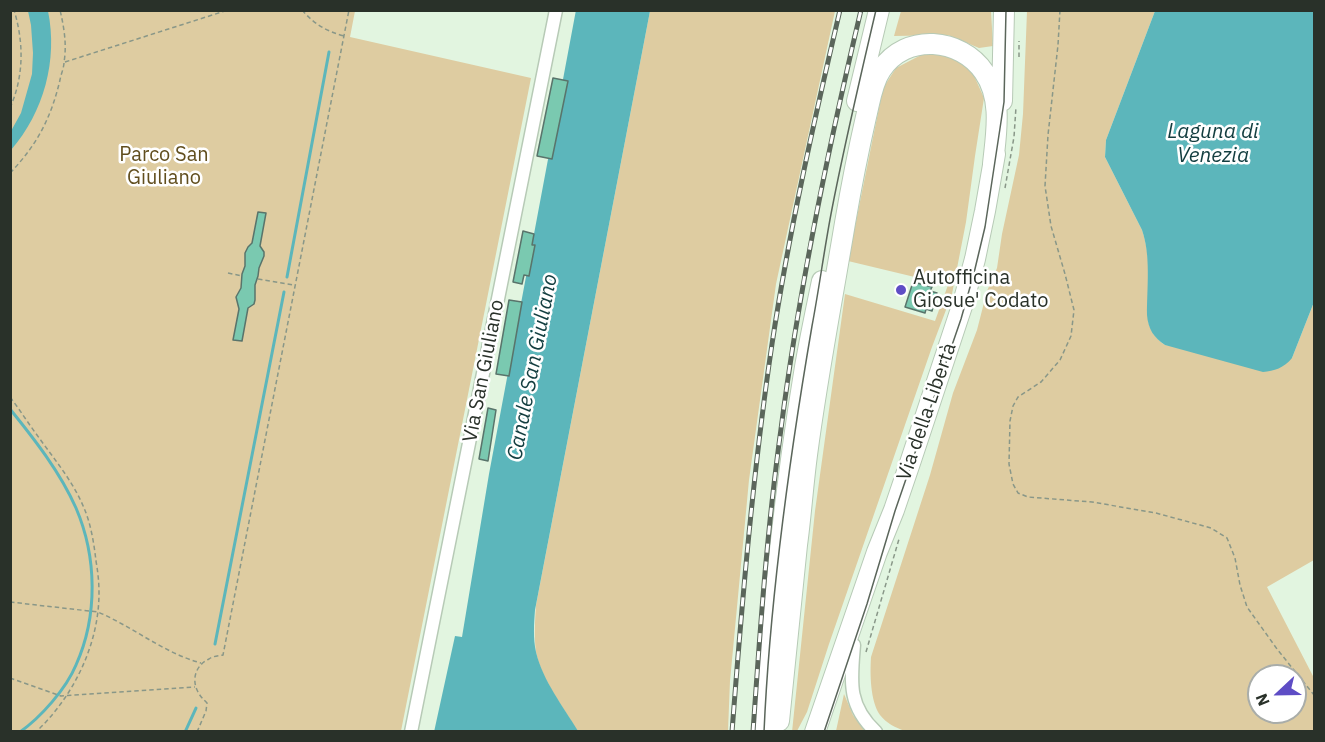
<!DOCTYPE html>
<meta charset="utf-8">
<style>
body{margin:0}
#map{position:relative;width:1325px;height:742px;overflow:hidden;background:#e2f5e0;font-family:"IBM Plex Sans",sans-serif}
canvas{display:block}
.frame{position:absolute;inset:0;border:12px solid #293129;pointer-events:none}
.north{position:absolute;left:1247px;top:664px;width:60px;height:60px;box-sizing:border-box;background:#fff;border:2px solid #a9ada9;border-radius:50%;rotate:248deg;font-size:16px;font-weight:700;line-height:24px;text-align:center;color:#293129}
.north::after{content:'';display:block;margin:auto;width:21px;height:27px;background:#5e4dc5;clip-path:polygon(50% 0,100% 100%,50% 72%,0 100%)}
</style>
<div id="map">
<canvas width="1325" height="742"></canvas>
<div class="frame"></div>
<div class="north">N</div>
</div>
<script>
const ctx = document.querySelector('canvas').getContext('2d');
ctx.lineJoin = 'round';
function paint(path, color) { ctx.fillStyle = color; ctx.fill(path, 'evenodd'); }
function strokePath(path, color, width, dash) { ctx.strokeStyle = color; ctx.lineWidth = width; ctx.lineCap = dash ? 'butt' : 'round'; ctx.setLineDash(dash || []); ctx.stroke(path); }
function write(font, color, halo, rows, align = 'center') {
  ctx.font = font + ' "IBM Plex Sans",sans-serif'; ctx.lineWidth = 5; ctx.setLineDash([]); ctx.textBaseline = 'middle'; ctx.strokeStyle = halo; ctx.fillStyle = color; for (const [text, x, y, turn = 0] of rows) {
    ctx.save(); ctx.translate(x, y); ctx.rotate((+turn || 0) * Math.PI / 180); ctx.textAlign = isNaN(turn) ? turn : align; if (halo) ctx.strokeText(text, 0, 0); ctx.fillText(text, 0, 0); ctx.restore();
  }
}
paint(new Path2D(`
 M10 11H355L350 37 531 78 401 731H11Z
 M650 11H835L776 284 749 480 730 681 728 731 578 732C564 708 541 679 536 652 534 636 535 621 536 605Z
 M901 11H991L993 46 979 48 948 35 894 36Z
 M1027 11H1155L1106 140 1105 157 1142 230C1152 258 1148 291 1148 320 1150 331 1156 339 1165 345L1292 358 1314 302V560L1267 587 1314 678V731H905C896 728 886 723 880 715 870 701 870 673 871 657L930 475 953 393 977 330 987 291 997 268 1002 234 1019 155 1023 114ZM1259 676H1295V712H1259Z
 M950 54 972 71 984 98 975 156 966 222 952 294 932 347 829 644 807 712 797 731 792 732 815 511 845 294 935 321 948 285 848 261 883 88 896 68 921 55Z
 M844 694 853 715 865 731H836Z`), '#decca1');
paint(new Path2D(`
 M576 10 650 11 535 610C534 624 533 638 536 652 543 681 563 706 578 731L434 732 455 636 462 637 489 474Z
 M28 11H48C58 60 44 112 11 150V131L21 113 32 74 33 53 31 25Z
 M1155 11H1314V302L1292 358C1284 368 1274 371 1263 372L1165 345C1154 338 1148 329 1147 315 1147 287 1151 256 1142 230L1105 157 1106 140Z`), '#5cb6bb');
strokePath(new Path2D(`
 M287 277 329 52
 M10 409C35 440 60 472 76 508 97 557 98 616 76 665 66 689 41 717 20 732
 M215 644 284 292
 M185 732 196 708`), '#5cb6bb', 3);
const building = new Path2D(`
 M553 78 568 81 552 159 537 156Z
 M258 212 266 213 260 246 264 252V256L259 268 258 276 255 285V300L254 304 248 308 242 341 233 340 239 309 236 297 241 288 242 274 245 266V253L248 247 252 243Z
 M523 231 534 234 532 245H535L529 276 524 275 522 284 513 282Z
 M913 282 932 287 930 291 937 293 932 311 926 309 925 313 905 307Z
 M509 300 522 302 509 376 496 374Z
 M488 408 496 410 488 461 479 459Z`);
paint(building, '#7ac9b0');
strokePath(building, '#59746b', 1.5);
const minor = new Path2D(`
 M854 645C851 681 847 705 876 732
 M411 732 556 10`);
const trunk = new Path2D(`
 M857 101 879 10
 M1002 101 1004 10
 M779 721C785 662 791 604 797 545 801 516 803 485 807 455 817 378 832 301 845 223 851 188 858 152 866 117 870 101 872 83 881 70 906 32 961 38 984 72 1003 99 996 134 993 164
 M765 732C772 609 785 487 805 367 810 338 816 310 822 281
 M815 732 877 552 894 510 911 460 963 303 975 259 985 211 995 154`);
strokePath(minor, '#b7cab6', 15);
strokePath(trunk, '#b7cab6', 22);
strokePath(new Path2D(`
 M302 10C314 24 326 31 344 36
 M1060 10 1058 45 1048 135 1045 186 1051 226 1065 274 1074 310 1071 336 1060 360 1041 382 1018 397 1013 406 1010 421 1009 464 1013 484 1018 493 1028 497 1092 502 1156 513 1211 528 1227 538 1235 558 1240 585 1247 607 1277 649 1314 695
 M1019 57V41
 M65 62 228 10
 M10 108C24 76 24 43 14 10
 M10 173C37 145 51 118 60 80 61 74 64 68 64 62 67 45 64 27 60 10
 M1005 188 1014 137 1016 107
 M228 273 242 276
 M258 279 294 285
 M10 397C20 410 28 423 37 435 54 459 73 481 84 508 91 524 94 544 96 561 98 572 99 583 99 593 99 645 73 697 36 732
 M10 602 98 612C133 627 164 653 201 663
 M866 652 899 539
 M10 678 61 696 195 687
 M197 732 206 711 207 703C203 699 200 696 198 692 191 679 196 665 209 659 213 656 218 656 223 655L349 10`), '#899788', 1.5, [4.5, 3]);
strokePath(minor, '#fff', 12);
strokePath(trunk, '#fff', 20);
strokePath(new Path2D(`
 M764 732C770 596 789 460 812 326 819 289 824 251 831 214 844 146 860 78 876 10
 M824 732 867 604 895 511 961 319 974 273 985 227 1004 102 1006 10`), '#5b665b', 1.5);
const rail = new Path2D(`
 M732 732C742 602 753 472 772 344 789 232 814 121 840 10
 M753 732C760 630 767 530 781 429 799 288 828 149 861 10`);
strokePath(rail, '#5b665b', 5);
strokePath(rail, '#fff', 3, [9]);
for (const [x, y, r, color] of [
 [901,290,6,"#5e4dc5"]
]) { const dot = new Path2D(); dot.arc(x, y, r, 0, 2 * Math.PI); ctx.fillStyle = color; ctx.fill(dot); strokePath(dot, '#fff', 2); }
write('20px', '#614e1e', '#fff', [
 ["Parco San",164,155],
 ["Giuliano",164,178]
]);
write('20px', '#293129', '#fff', [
 ["Autofficina",913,278],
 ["Giosue' Codato",913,301]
], 'left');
write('20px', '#293129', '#fff', [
 ["Via San Giuliano",484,371,-79],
 ["Via della Libertà",927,412,-71]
]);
write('italic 21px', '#133e40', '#fff', [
 ["Laguna di",1213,132],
 ["Venezia",1213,156],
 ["Canale San Giuliano",533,367,-79]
]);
</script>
